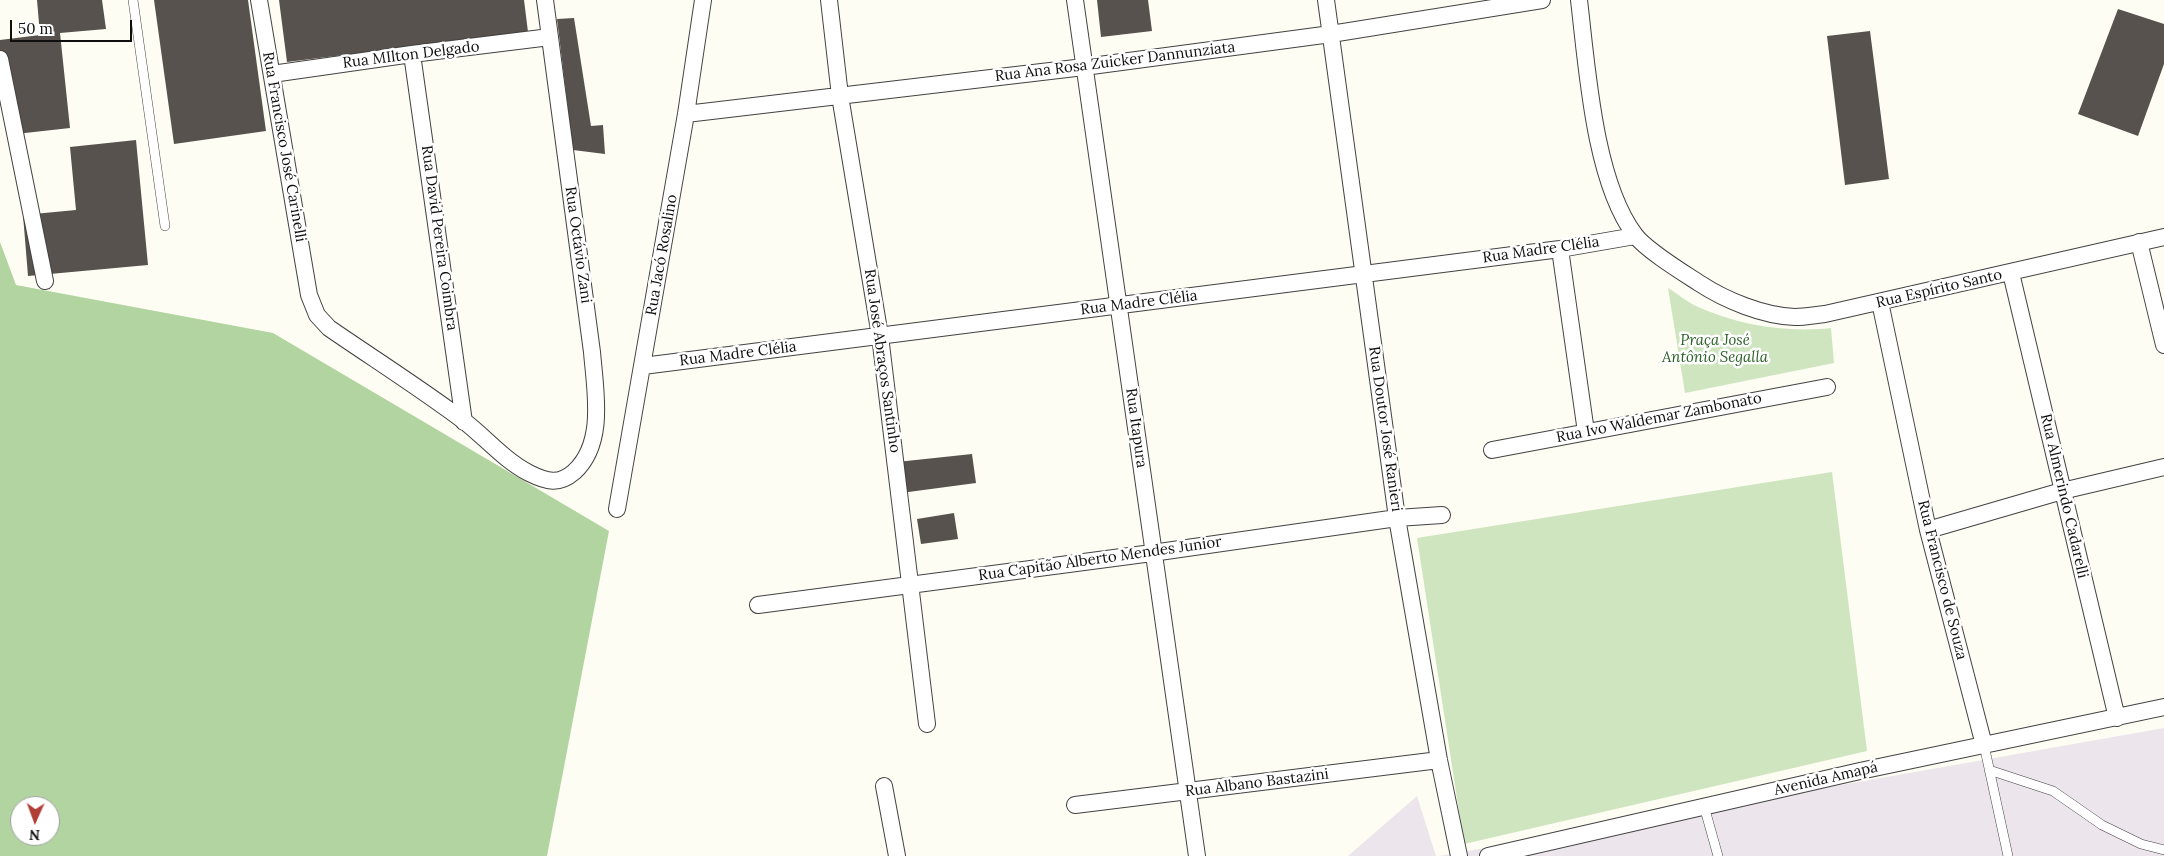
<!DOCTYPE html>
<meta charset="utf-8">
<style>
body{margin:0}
#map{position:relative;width:2164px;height:856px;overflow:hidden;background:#fefdf3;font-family:Lora,serif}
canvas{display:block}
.north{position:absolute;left:10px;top:796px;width:50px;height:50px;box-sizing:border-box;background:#fff;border:1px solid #9f9f9f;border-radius:50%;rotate:182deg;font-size:14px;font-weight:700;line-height:20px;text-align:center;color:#0f0f0f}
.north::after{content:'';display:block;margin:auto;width:18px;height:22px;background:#b13e36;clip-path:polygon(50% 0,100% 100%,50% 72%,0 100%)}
.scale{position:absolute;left:10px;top:20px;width:122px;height:22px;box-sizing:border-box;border:2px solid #0f0f0f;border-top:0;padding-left:6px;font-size:15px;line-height:18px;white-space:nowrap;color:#0f0f0f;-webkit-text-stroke:4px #fff;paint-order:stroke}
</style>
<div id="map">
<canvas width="2164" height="856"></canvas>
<div class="north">N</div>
<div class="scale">50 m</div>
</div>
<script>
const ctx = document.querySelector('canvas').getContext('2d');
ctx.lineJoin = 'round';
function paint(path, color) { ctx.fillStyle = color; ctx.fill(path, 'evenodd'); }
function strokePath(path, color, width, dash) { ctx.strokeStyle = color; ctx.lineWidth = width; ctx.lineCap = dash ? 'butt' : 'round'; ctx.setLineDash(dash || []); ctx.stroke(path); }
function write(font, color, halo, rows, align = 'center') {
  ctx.font = font + ' Lora,serif'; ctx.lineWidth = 5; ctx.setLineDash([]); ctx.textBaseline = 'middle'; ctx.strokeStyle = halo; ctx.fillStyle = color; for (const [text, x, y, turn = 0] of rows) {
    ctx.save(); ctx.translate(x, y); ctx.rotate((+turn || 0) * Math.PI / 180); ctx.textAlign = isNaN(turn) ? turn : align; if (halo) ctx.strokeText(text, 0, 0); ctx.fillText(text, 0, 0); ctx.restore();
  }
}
paint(new Path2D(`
 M2164 728V856H1439Z
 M1417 796 1436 856H1348Z`), '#ece5ec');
paint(new Path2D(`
 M1668 288C1678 294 1687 302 1698 307 1738 325 1787 333 1831 328L1834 363 1685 393Z
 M1832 472 1867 751 1464 844 1417 538Z`), '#cee5bf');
paint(new Path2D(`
 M0 242 16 285 273 333 609 531 547 856H0ZM20 806H50V836H20Z`), '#b1d4a0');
paint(new Path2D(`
 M37 0H102L106 29 60 33 70 128 7 135 0 71V40L40 35Z
 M154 0H248L266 131 174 144Z
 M279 0H524L528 32 287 62Z
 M1097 0H1148L1152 31 1101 37Z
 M2118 9 2164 24V64L2138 136 2078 114Z
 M574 18 591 126 603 125 605 154 573 150 557 19Z
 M1870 31 1889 179 1845 185 1827 36Z
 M136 140 148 265 28 276 23 215 76 210 70 147Z
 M972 454 976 483 901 493 897 462Z
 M954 513 958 539 921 544 917 519Z`), '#57524d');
const service = new Path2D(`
 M133 0 165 226
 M1984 745 2008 856
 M1989 770 2053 791 2102 825 2141 844 2164 850
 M1704 806 1718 856`);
const minor = new Path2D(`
 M259 0 309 295 317 315 329 328C374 359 420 388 464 421 486 438 504 460 529 473 547 482 559 485 574 472 606 443 595 390 592 352L545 0
 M829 0 840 96 880 336 927 724
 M1075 0 1197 856
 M1326 0 1397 518 1439 760 1459 856
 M1579 0C1587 67 1594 181 1635 235 1646 250 1682 272 1699 283 1725 300 1763 316 1795 317 1805 317 1815 315 1825 314L2164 237
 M412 54 464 422
 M0 59 45 281
 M272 74 412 54 550 37
 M686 114 1084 67 1331 34 1542 0
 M2139 242 2164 345
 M1560 249 1586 432
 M2011 273 2117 718
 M1880 302 1928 530 1984 745
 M643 366 1560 249 1635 236
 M1492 450 1827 387
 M617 509 686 114 703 0
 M1928 530 2062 491 2164 467
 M758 605 1152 553 1397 518 1442 515
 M884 786 897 856
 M1075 805 1439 760
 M1488 856 1860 771 2164 707`);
strokePath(service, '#424242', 10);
strokePath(minor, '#424242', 18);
strokePath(service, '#fff', 9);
strokePath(minor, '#fff', 16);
write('15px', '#0f0f0f', '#fff', [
 ["Rua MIlton Delgado",411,55,-7],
 ["Rua Ana Rosa Zuicker Dannunziata",1115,62,-7],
 ["Rua Francisco José Carinelli",284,147,80],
 ["Rua David Pereira Coimbra",439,238,82],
 ["Rua Octávio Zani",578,245,82],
 ["Rua Madre Clélia",1541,250,-8],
 ["Rua Jacó Rosalino",662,255,-80],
 ["Rua Espírito Santo",1939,289,-13],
 ["Rua Madre Clélia",1139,303,-7],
 ["Rua Madre Clélia",738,354,-7],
 ["Rua José Abraços Santinho",882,361,82],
 ["Rua Ivo Waldemar Zambonato",1659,418,-11],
 ["Rua Itapura",1136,428,82],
 ["Rua Doutor José Ranieri",1385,429,82],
 ["Rua Almerindo Cadarelli",2064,496,77],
 ["Rua Capitão Alberto Mendes Junior",1100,559,-8],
 ["Rua Francisco de Souza",1942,580,76],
 ["Avenida Amapá",1826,779,-13],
 ["Rua Albano Bastazini",1257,783,-7]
]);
write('italic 15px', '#2b6026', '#fff', [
 ["Praça José",1715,341],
 ["Antônio Segalla",1715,358]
]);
</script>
